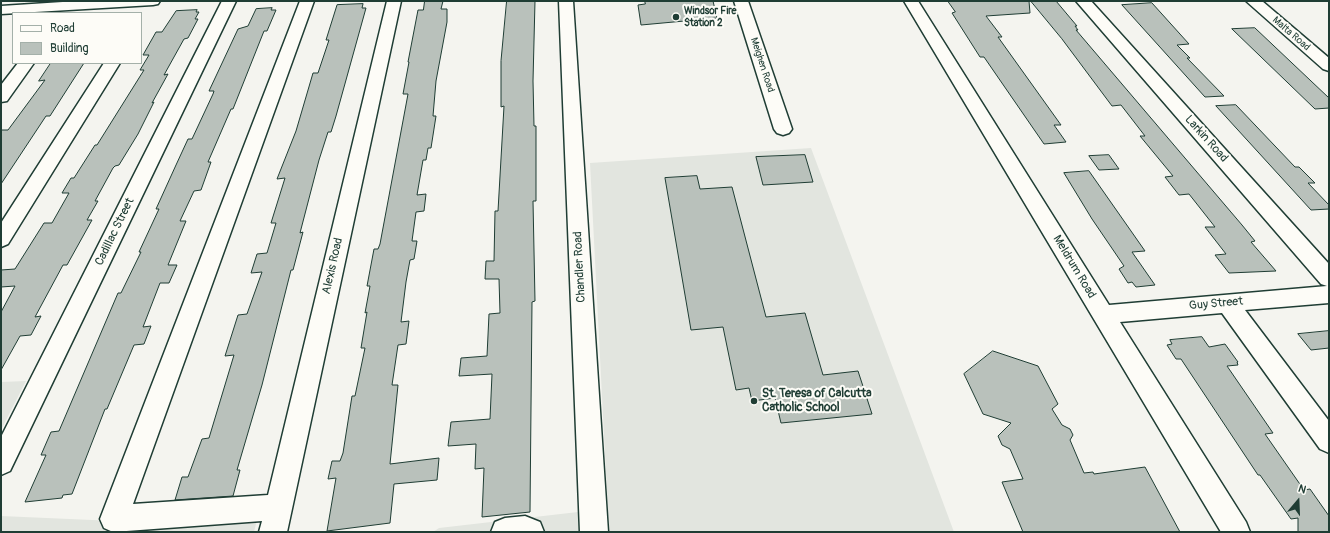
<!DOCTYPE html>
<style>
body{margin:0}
#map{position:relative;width:1330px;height:533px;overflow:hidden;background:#f4f4ef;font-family:Pangolin,sans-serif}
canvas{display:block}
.frame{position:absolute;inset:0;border:2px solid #1f3d34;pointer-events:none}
.legend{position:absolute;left:12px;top:12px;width:130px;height:52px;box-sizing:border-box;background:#fdfcf7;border:1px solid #a4b0a9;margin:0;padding:5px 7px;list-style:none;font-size:12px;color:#1f3d34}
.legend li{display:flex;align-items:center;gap:8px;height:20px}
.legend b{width:20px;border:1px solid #a4b0a9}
.north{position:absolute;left:1278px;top:481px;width:40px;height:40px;-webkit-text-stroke:3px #fdfcf7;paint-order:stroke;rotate:19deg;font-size:11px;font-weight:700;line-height:16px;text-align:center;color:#1f3d34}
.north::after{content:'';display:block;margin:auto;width:14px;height:18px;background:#1f3d34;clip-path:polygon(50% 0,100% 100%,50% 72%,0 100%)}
</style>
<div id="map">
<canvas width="1330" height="533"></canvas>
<div class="frame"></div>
<ul class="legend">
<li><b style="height:5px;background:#fdfcf7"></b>Road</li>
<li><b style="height:11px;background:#b9c1bb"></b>Building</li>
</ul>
<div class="north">N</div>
</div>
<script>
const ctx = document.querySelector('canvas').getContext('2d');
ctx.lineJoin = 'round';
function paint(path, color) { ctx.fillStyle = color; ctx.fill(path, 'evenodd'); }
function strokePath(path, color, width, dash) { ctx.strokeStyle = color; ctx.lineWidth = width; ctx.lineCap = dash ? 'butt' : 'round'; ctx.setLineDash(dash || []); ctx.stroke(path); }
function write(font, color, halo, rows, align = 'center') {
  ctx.font = font + ' Pangolin,sans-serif'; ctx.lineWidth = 4; ctx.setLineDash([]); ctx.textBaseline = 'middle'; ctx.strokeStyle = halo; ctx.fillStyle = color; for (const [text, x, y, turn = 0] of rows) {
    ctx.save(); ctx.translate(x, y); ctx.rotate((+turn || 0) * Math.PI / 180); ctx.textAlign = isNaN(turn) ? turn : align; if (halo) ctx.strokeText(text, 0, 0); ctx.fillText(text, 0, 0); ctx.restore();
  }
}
paint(new Path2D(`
 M811 148 954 532H609L590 163Z
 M26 381 1 430V382Z
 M261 504 254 532H1V516L115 521Z
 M578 512 579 532H433L439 528Z`), '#e2e5df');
const building = new Path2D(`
 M425 1H443L441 9H447V22L436 81 433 116H436L431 148H428L426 160H423L417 195 426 194 424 211 416 212 412 241H417L414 259 410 260 406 282 401 322 409 321 406 344 398 345 392 385H398L390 464 439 458 437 480 394 484 390 523 327 531 336 478 328 479 332 461H340L343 453 352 396H355L365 348H361L367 312 365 313 370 286H367L374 249H378L380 244 408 94H403L409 62H408L418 10H423Z
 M507 1H535L533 81 534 126H536V201H533L535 301 532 302 530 512 482 517 484 468 475 469 476 444 448 446 451 422 490 419 492 374 459 376 461 358 487 356 489 314 500 313 499 279H485L486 261H494L495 211H498L504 106 501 107V61Z
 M645 1H713L717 18 641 25 638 5 645 4Z
 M948 1H1029L1030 13 986 16 1002 37H998L1061 125H1054L1066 142 1044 144 984 57H980L952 13 955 12Z
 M1031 1H1056L1077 26H1075L1078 30H1076L1242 225 1255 241 1251 242 1276 271 1229 273 1215 255 1226 254 1205 227H1215L1189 194 1179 195 1165 177 1173 176 1140 136H1145L1121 105 1112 106 1062 39Z
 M1152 3 1189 44 1177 45 1190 58H1187L1224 96 1205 97 1122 5Z
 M363 4 362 8H366L336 116 331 132H328L319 160 300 233 303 232 293 270H291L262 385 237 470H240L233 496 175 500 182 477H188L202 439 209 438 234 355 225 356 238 315 247 314 262 272 251 273 257 254 267 253 276 223H271L285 178 277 179 296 131 313 73H318L329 40H326L337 5Z
 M272 8 271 10H276L267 31H264L233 109H231L208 162H211L201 190 194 191 180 221H186L168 265H177L169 283H160L143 327 151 326 144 344 134 345 107 409H105L72 494 63 495 62 498 25 502 46 455H41L51 432 59 431 118 293H121L141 252H139L159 209H156L176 165 188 139H192L213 94 214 91H209L238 29 248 26 256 9Z
 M197 10 196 12H199L195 19H198L188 38 184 39 164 75 168 74 152 103 154 102 138 134 119 165 115 166 113 168 95 201H98L87 220H92L67 265H63L35 317 41 316 31 335 20 336 1 370V312L15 286 1 287V270L15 269 44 223H52L69 193H62L71 178H74L95 145H97L144 70H140L149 55H143L156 32H162L176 11Z
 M1255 28 1329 98V108L1315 109 1232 29Z
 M51 63H84L50 116H46L1 184V130H8L45 80 39 81Z
 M1236 105 1295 167H1299L1315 183H1308L1329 205V209L1311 210 1216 106Z
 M805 155 813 182 763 185 756 157Z
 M1109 155 1119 169 1099 170 1089 156Z
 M1089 171 1145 251 1132 252 1155 285 1136 287 1132 282 1128 283 1119 269 1124 266 1092 219 1064 173Z
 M697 176 700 189 732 187 766 317 805 313 823 375 858 371 872 414 781 423 775 398 752 401 749 388 736 390 723 327 691 330 665 178Z
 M1329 331V348L1311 350 1298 334Z
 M1202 337 1209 347 1225 344 1238 362H1237L1238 365 1227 366 1273 433 1265 434 1304 490 1310 489 1329 516V532H1298V518L1291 519 1260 475H1258L1181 359H1176L1167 345 1172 344 1170 340Z
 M993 351 1038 366 1058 404 1052 409 1062 425 1070 429 1073 435 1070 440 1084 473 1093 472 1094 474 1145 467 1180 532H1023L1002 482 1023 479 1010 449 1002 445 998 436 1011 423 983 414 964 374Z`);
paint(building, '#b9c1bb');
strokePath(building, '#1f3d34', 1);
const minor = new Path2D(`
 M78 1H160L158 4 153 5 1 14V6Z
 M222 1H236L10 471 1 475V437Z
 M300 1H314L133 504 268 495 387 1H401L287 532H259L262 521 113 532 104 528 100 519Z
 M559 1H573L608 532H580Z
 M734 1H748L792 129 789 133 783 135 777 133 774 129Z
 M904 1H918L1109 305 1327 286 1321 284 1076 1H1091L1329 264V303L1245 310 1329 421V453L1320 449 1222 313 1120 322 1246 522 1250 532H1221Z
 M1246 1H1262L1329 58V71L1323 69Z
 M18 63H34L7 101 1 102V85Z
 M104 63H120L8 244 1 247V223Z
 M525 516 540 522 544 532H491L495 522 505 518Z`);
strokePath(minor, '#1f3d34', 3);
paint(minor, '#fdfcf7');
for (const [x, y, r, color] of [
 [676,17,4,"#1f3d34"],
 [754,401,4,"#1f3d34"]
]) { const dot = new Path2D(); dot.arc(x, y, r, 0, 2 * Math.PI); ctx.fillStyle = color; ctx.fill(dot); strokePath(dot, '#fdfcf7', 1.5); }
write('bold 10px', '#1f3d34', '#fdfcf7', [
 ["Windsor Fire",684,11],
 ["Station 2",684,23]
], 'left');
write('10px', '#1f3d34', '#fdfcf7', [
 ["Malta Road",1291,34,41],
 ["Meighen Road",762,65,72]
]);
write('12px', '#1f3d34', '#fdfcf7', [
 ["Larkin Road",1206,139,48],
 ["Cadillac Street",115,232,-64],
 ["Alexis Road",333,266,-77],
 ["Chandler Road",580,267,-93],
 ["Meldrum Road",1074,267,59],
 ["Guy Street",1216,304,-5]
]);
write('bold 12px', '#1f3d34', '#fdfcf7', [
 ["St. Teresa of Calcutta",762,394],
 ["Catholic School",762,408]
], 'left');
</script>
